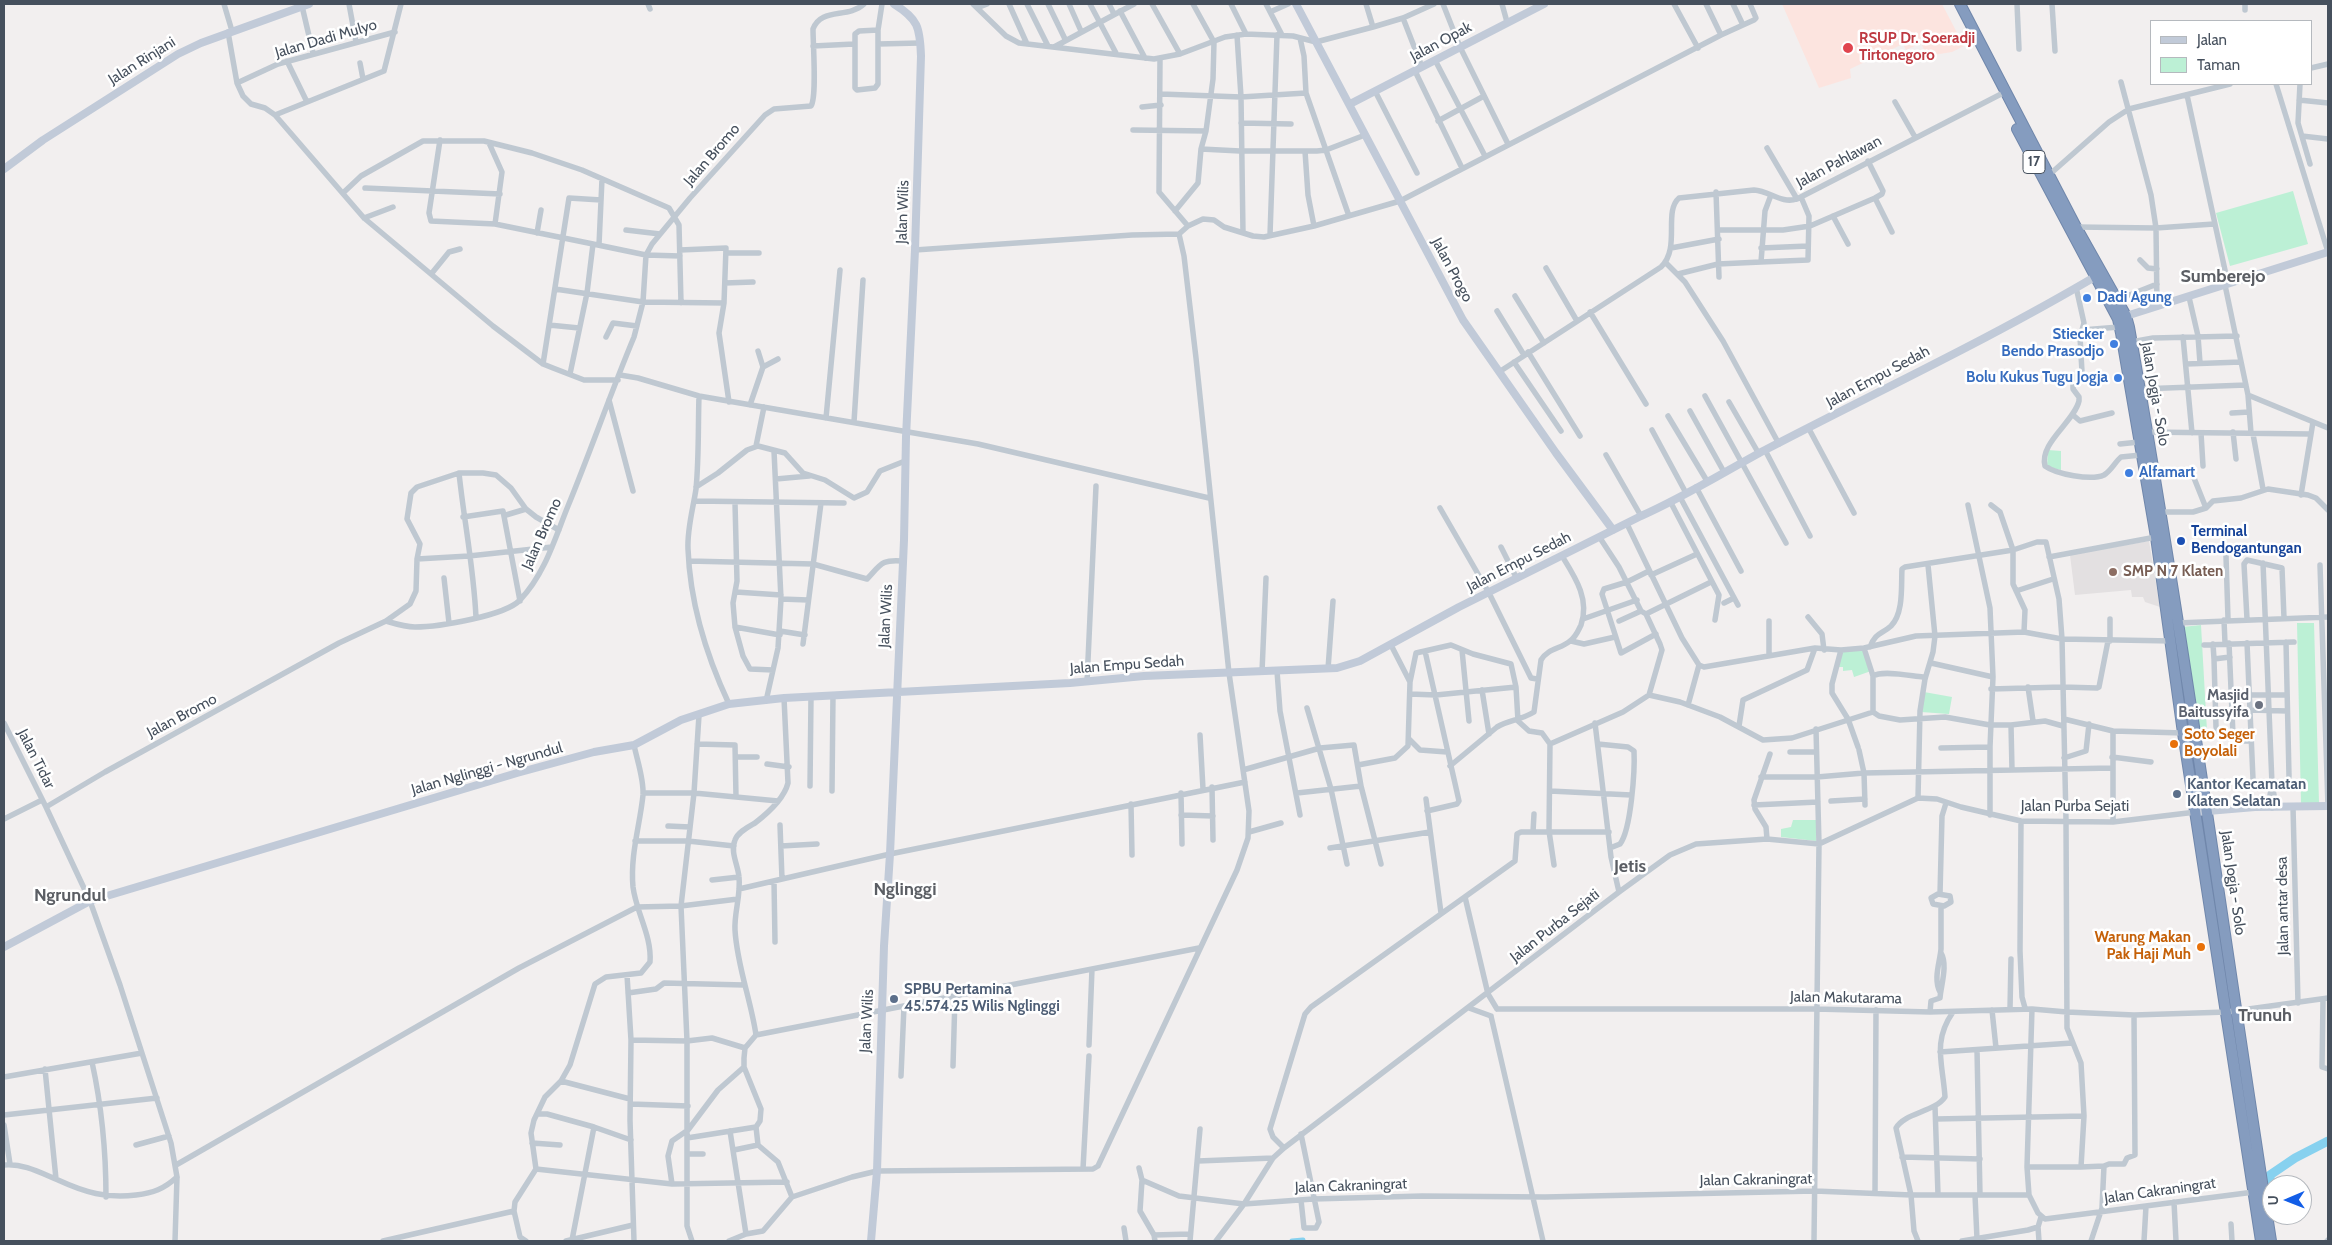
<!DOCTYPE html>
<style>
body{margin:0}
#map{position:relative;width:2332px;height:1245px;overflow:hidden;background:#f2efef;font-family:Cabin,sans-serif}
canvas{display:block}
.frame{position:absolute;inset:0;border:5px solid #46505d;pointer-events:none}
.legend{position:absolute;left:2150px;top:20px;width:162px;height:65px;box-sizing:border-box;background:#fff;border:1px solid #b5b9be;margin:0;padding:6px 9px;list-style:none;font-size:15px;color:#46505d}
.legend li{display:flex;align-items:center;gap:10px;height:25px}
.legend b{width:25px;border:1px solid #b5b9be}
.north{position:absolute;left:2262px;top:1175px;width:50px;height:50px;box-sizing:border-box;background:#fff;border:1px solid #b5b9be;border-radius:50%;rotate:269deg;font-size:14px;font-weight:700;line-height:20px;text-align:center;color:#46505d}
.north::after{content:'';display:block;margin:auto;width:18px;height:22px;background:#135ee7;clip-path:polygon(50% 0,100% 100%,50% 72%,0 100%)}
</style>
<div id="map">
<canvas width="2332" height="1245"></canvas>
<div class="frame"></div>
<ul class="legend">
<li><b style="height:6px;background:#c1cad8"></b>Jalan</li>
<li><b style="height:14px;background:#bcf0d5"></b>Taman</li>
</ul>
<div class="north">U</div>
</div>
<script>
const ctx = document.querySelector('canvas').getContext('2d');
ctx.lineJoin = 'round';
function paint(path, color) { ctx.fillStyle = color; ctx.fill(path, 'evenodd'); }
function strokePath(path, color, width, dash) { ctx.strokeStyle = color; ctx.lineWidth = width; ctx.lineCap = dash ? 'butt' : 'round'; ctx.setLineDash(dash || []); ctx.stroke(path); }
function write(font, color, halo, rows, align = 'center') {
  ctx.font = font + ' Cabin,sans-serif'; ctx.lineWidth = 5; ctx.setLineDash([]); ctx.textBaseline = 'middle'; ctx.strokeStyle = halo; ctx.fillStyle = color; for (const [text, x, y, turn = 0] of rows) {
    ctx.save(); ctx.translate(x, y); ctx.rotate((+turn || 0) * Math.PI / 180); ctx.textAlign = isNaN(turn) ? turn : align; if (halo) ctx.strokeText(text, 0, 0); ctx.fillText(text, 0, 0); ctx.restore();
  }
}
paint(new Path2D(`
 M2149 541 2160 607 2145 602 2143 597H2132L2131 590 2075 595 2070 555Z`), '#e3e0e1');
paint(new Path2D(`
 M1782 4H1942L1964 46 1952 52 1927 56 1921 43 1906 50 1903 44 1850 69 1851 78 1819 88Z`), '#fce4df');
paint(new Path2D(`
 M2293 191 2308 244 2230 266 2216 213Z
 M2048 450 2061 451V470L2047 467Z
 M2297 623H2314L2319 803H2301Z
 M2201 625 2207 731 2200 732 2182 627Z
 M1864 649 1871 671 1854 677 1852 670 1843 671V667H1838L1842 652Z
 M1924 692 1952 697 1949 714 1921 712Z
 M1793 820H1816V841L1781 837V829L1791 827Z`), '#bcf0d5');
strokePath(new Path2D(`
 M1292 1241 1303 1240`), '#87d1ef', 5);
strokePath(new Path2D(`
 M2271 1189 2270 1175 2295 1158 2328 1141`), '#87d1ef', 9);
const highway = new Path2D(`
 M1960 4 2076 227 2126 316 2129 327C2183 631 2224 936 2271 1241
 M2017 129 2118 319 2121 333 2156 537 2183 733 2261 1241`);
strokePath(highway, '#7087ab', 12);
strokePath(new Path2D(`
 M224 4 232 31
 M349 4 356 42
 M648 4 650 9
 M973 4 1006 36 1019 43 1154 59 1180 54 1225 37 1246 34 1293 36 1316 42 1373 27 1366 4
 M1009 4 1027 44
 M1027 4 1048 46
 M1048 4 1065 39
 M1069 4 1081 31
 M1090 4 1116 53
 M1109 4 1114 14
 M1152 4 1180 54
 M1231 4 1246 34
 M1266 4 1282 35
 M1443 4 1460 47 1508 144
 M1502 4 1507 22
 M1674 4 1698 48
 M1706 4 1721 35
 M1733 4 1743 25
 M2017 4 2019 49
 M2052 4 2055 51
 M2245 4V10
 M302 6 313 53
 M977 8 987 4
 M1120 11 1145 58
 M1270 12 1288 4
 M1403 18 1422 67
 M1373 27 1403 18 1434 4
 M878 30 859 31 855 34V88L857 90 875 88 878 84V30L882 4
 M228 32 237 83 243 96 251 104 265 108 275 115 364 218 493 326 543 364 553 368 584 380H618
 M1237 35 1241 97 1243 233
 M1300 38 1304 56 1306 93 1349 216
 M878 44 920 43
 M813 46 854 44
 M1054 47 1134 4
 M1160 59 1159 192 1188 226
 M1435 60 1485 156
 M287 61 307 102
 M360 63 363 79
 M2311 68 2328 64
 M1415 71 1462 168
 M2121 82 2151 195 2156 228 2157 307
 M237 83 278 64 395 32
 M2276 84 2328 252
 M2300 84 2298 123 2310 164
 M1375 91 1417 173
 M1161 94 1241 97 1306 93
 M2187 95 2228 284
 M2299 100 2328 103
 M1895 102 1915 137
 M1142 107 1161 105
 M275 115 384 71 401 4
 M1438 121 1484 96
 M1241 123 1291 124
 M1133 130 1206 131
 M2302 136 2328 139
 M440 140 429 213 431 221 495 224 593 244
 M489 143 502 172 495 224
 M1767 148 1797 199
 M1201 149 1240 151H1317L1326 150 1365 135
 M1305 151 1308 195 1314 226
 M2049 175 2109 122 2129 109 2230 84
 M365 188 500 194
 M1716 192 1719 277
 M343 193 361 176 423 141H484L532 153 582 170 669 208 679 225 681 303
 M1771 195 1765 211 1761 262 1808 260 1809 216 1801 197
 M1875 198 1892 232
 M1175 211 1198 183 1201 149 1206 131 1213 79 1214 42 1193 4
 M1833 216 1848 244
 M364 218 393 207
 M2076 227 2156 228 2214 224
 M626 230 660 234
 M1718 230H1783L1810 226 1875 198 1882 194 1883 191 1868 161
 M537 233 541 210
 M1270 235 1277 35
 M599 245 602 179
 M1671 248 1719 239
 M1761 248 1808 246
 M680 250 726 248 724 303 719 333 729 402
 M915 250 1132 235 1179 234 1188 226 1203 219 1214 220 1224 227 1253 236 1264 237 1314 226 1400 201 1721 35 1754 20 1756 18 1750 4
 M726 253H759
 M2140 260 2148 268 2157 269
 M1665 262 1685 282 1723 341 1779 444
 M1546 268 1577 321
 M432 273 449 252 460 249
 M1678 274 1718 264 1761 262
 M725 283 753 282
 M2225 285 2248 395 2328 428
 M2076 287 2084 323 2080 337 2082 372 2073 379V389L2079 397V401C2074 422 2039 443 2045 466 2056 474 2091 481 2104 475 2111 471 2115 462 2121 457L2141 455
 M555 289 643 302 724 303
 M1515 296 1544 343
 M2189 297 2198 336 2200 363
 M2117 300 2157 284
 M1497 311 1524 355
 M1590 312 1646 404
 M549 325 579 328
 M2082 330 2119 327
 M606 337 613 323 637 326
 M2183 337 2192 433
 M2131 342 2153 338 2237 336
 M758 351 763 367
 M1528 352 1580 436
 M1514 362 1561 431
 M543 364 569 198 601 200
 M2186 364 2241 362
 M1499 372 1661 267C1681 248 1663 212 1679 198L1754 190C1770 191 1781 204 1797 199L2005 92
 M570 374 587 293 593 244 646 255 680 256
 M620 375 638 378 699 396 978 444 1209 498
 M2140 389 2246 385
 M2248 395 2251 433
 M699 396C698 427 699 458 696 489 693 509 687 529 688 549 690 602 707 657 729 704
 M1705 396 1786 543
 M609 400 633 491
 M1729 402 1759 454
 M750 405 763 367 778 359
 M1690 411 1724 472
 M2232 413 2249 412
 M2073 415 2080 421 2112 413
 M1668 416 1707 481
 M826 418 840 270
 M854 422 863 280
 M1809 429 1854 513
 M1652 430 1686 493
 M2146 432 2310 434
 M2233 432 2236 459
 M2201 433 2203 466
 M2253 434 2263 489
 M2120 444 2139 442
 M756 446 764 407
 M1765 450 1810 536
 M1606 455 1641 516
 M459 473C464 521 474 569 476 618
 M2194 478 2206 508
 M776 479 809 476
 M696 487 718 473 747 450 758 446 785 453 803 473 825 480 854 498 867 492 880 471 905 461
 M1696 487 1741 571
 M2301 495 2313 422
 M1680 497 1738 605
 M694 501 844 503
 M735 503 737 581 733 603 735 627 743 656 750 669 773 670
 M1671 503 1719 595 1715 620
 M1968 505 1990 608 1993 677 1990 747V815
 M1991 505 2000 512 2013 550V584L2025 610 2024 632
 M1440 508 1489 593 1531 678 1537 679
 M2159 512H2193L2206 508 2213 501 2241 498 2268 489 2308 495 2316 498 2328 510
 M506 515 526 509
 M463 517 503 511 520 601
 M1627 524 1682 638 1699 665 1704 667 1815 648 1841 650 1864 648 1916 636 2024 632 2062 639 2172 641
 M1600 538 1619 567 1641 611 1646 614 1660 644 1662 650 1649 695
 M1501 547 1517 579
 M2226 556 2228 619
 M2049 557 2156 537
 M417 559 469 556 552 547
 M689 561 813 564 867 579C881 564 882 559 903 561
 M2263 563 2272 784 2270 795 2272 798
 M2320 565 2328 806
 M1649 571 1627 582 1604 589 1602 594 1621 653 1656 634
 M1651 575 1697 554
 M444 578 449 623
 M2016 591 2053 579
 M736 592 781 595
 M781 599 808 600
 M1724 603 1734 598
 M1646 614 1711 582
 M1808 617 1822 634 1824 650
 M1583 619 1637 600
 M2247 619 2244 564 2247 560 2282 568 2284 618
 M2224 620 2225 643
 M386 621 410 604 416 591 417 559 420 544 407 519 411 493 417 487 459 473H483L496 475 511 488 526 509 536 517 559 530
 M1619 621 1641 611
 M1769 621V656
 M2177 623 2328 617
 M735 627 780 635
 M780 631 805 635
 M1571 641 1584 644 1615 637
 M2110 641V619
 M2229 643 2233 735 2236 741H2251
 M2247 643 2253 779 2256 783 2288 782 2289 776 2286 642
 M803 644 821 503
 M2213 644 2214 659
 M2204 645 2294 642
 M1870 647C1876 632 1881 635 1891 626 1904 613 1901 585 1902 569L1905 567 2013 550 2037 542H2046L2059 599 2062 639 2066 820 2067 1028 2081 1063 2084 1116 2081 1167 2104 1166 2102 1208 2091 1241
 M1864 648 1873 676V712
 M1462 650 1469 721
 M1841 650 1832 684V693L1848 719 1858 747
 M1425 651 1459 801 1457 804 1427 811
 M2230 657 2214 659 2216 727 2219 733 2233 735
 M1931 663 1993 677
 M1328 669 1333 601
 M1277 671 1280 711 1300 815
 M1262 672 1266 578
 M1873 676C1883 670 1911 676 1923 677L1925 679
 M1087 682 1096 486
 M1410 682 1416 653 1451 645 1473 654 1511 664 1516 687 1518 721 1529 731 1542 733 1550 744 1549 831 1554 865
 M2028 687 2033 721
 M1991 689 2062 687 2097 688 2099 687 2108 641
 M1482 690 1489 734
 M1410 694 1436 695 1516 687
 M2250 695H2287
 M784 698 788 783C784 799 768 813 755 823 748 827 738 832 735 840 730 852 738 865 739 877 741 895 734 913 735 930 737 966 751 1000 756 1035L745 1048 744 1058V1067L761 1109 760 1121 756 1127 758 1145 778 1162 792 1197
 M766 701 778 648 781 599 774 451
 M1688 705 1699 665
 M1307 708 1331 789 1347 864
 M2250 710 2287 711
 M1873 712 1879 716 1900 720 1945 717 1990 725H2011L2045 721 2063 726
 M2064 719 2113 731 2183 733
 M4 723 46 807
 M1595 723 1611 857 1619 892
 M2011 725 2012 770
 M1739 726 1743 700 1807 670 1815 648
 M2113 731V822
 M1200 735 1203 789
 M1409 739 1420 750 1447 752
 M1550 744 1623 712 1649 695 1680 702 1720 717 1763 740 1792 738 1873 712
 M1598 744 1628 747 1634 751C1635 770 1631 830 1620 844L1610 848
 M1941 748 1990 747
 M1859 750 1864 773 1865 805
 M1790 752H1816
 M736 757H757
 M2112 757 2151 762
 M2064 758 2086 751 2089 724
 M767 764 789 767
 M1358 765 1395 758 1408 746 1410 682 1391 645
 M1450 766 1497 727C1509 720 1521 720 1534 712L1541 660C1548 648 1561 649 1570 641 1576 637 1578 631 1581 625 1590 599 1575 577 1562 556
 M1243 770 1320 748 1354 745 1361 786 1381 864
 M1761 777H1817L1864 773 2112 768
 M810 786 811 697
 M1212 787 1213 840
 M832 791 833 695
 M1550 791 1631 795
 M643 793H694L736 797 735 745 697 744
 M1181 793 1182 844
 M1297 793 1361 786
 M736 797 778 801
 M1918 798 1920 711 1925 679 1933 652 1935 636 1928 565
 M1426 799 1441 913
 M1831 801 1865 799
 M1131 804 1132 855
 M1754 805 1818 802
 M2293 807 2298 1003
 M2272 808 2274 795 2272 784
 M1181 815 1213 816
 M4 819 42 800
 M2021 821 2020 951 2022 997 2025 1008
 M780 825 782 879
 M668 826 690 827
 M1249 832 1281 823
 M1533 832 1534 814
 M1767 839 1766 827 1755 809 1754 800 1770 754
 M635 841H688L734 846
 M781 846 817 844
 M1330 848 1430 832
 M712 880 739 877
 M774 881 775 942
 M739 889 890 854 1245 782
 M1938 894 1950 896 1951 902 1944 906 1933 904 1931 898Z
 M1940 894 1942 816 1946 803
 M1465 897 1488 994 1497 1009
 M627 975 631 1040 630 1120 634 1241
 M1940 992C1933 979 1940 962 1941 949 1941 935 1941 920 1941 906
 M628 993 656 989 664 983 744 985
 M2323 1000 2322 1067 2328 1069
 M1469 1008 1491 1016
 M1497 1009H1816L1930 1012 2032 1009 2067 1012 2134 1015 2227 1012 2328 998
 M2010 1009 2011 959
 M1992 1010 1996 1048
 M1930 1012 1931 1001 1940 998C1941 985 1948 965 1941 953
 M1491 1016 1543 1241
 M756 1035 1199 948
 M631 1040 687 1041 712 1038 745 1048
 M1089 1045 1092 969
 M1977 1050 1980 1195
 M1940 1052 2072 1043
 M92 1062C102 1108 106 1150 106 1197
 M953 1066 955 996
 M45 1069 56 1179
 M901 1076 904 1006
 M4 1077 142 1053
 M561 1081 630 1099
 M631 1104 688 1106
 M1935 1106 1938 1195
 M538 1114H547L594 1127 631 1140
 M4 1115 157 1098
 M1936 1119 2084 1116
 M4 1125 10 1164
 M730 1131 746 1234
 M687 1138 756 1127
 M532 1143 560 1145
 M136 1145 169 1136
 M1284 1148 1273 1137 1270 1129 1305 1014 1311 1007 1515 861 1517 834 1521 832H1609
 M734 1150 758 1145
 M687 1154H703
 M1902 1157 1980 1159
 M1198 1161 1273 1158
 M4 1165C23 1163 41 1173 58 1180 84 1192 107 1199 136 1195 153 1193 164 1189 177 1177
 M176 1165 519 968 637 907 681 906 738 899
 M2104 1166 2109 1164H2124L2127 1158 2135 1155 2134 1015
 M2027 1167H2081
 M1139 1168 1142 1180 1179 1196 1244 1204 1313 1199 1422 1196 1545 1197 1815 1191 1911 1195H2029L2038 1213 2045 1219 2254 1192
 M536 1169 672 1184 787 1182
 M1083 1169 1089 1056
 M1142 1180 1140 1211 1154 1235 1155 1241
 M672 1184 668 1156 672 1141 688 1130 718 1090 744 1067
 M1875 1193 1876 1010
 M1975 1195 1977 1239
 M2029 1195 2027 1167 2032 1009
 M1301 1200 1304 1228H1316L1319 1222 1301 1134
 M2174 1202 2176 1241
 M2231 1224 2232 1241
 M2038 1227 2039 1241
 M1124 1228 1126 1241
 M1154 1235 1190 1234
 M572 1240 594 1127
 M175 1241 177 1177 171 1143 120 985 90 901 46 807 105 772 339 643 386 621C396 624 405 627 415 627 438 627 505 616 520 600 545 574 555 538 568 506 591 450 611 392 634 337L643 302 646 255 652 244 690 198 765 115 774 109 811 106C817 97 813 44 813 29 821 7 848 19 864 4
 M383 1241 514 1211
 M526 1241 520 1237 514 1211 515 1202 536 1169 531 1133 534 1120 545 1097 561 1081 570 1065 595 984 606 977 641 973 650 962C652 936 636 912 633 887 630 855 640 825 643 795 644 779 637 760 634 745
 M566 1241 633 1225
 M692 1241 687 1226V1041L681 906 694 793 699 715
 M729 1241 746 1234 763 1231 792 1197 852 1177 877 1171 1093 1169 1098 1166 1237 870 1248 838 1249 811 1229 673 1196 358 1184 256 1179 234
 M1190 1241 1200 1129
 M1216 1241 1244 1204 1273 1158 1284 1148 1619 892 1670 855 1696 844 1767 839 1819 844 1918 798 1937 799 1961 807 2021 821 2113 822 2196 812
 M1814 1241 1819 844 1816 729
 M1918 1241 1914 1231 1911 1195 1896 1128C1904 1113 1935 1112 1945 1097 1943 1064 1932 1042 1953 1012
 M1962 1241 2028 1230 2038 1227 2041 1217
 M2144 1241 2146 1206
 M2327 1241 2328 1240`), '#bfc8d1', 5.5);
strokePath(new Path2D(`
 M1296 4 1463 320 1556 453 1613 530
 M1350 104 1544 4
 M4 169 43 140 178 54 201 43 309 4
 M2123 317 2328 252
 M2196 812 2255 807 2328 806
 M4 947 90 901 517 773 594 752 634 745 681 720 729 704 784 698 1070 683 1144 676 1337 668 1360 661 1459 607 1641 516C1684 497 1724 472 1765 450 1876 392 1990 339 2098 275
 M871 1241 877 1171 884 946 890 854 904 540 906 437 915 250 921 56C920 27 918 19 894 4`), '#c1cad8', 8);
strokePath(highway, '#859cbf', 10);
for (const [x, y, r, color] of [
 [1848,48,6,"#e0444e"],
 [2087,298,5,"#3f7fe0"],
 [2114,344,5,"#3f7fe0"],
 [2118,378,5,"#3f7fe0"],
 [2129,473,5,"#3f7fe0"],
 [2181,541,5,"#1a4fb4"],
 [2113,572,5,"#8d6e63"],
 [2259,705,5,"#6b7280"],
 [2174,744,5,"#e8710a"],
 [2177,794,5,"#5c6f8a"],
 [2201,947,5,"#e8710a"],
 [894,999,5,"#5c6f8a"]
]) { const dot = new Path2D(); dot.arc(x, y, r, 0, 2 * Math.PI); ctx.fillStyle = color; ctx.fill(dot); strokePath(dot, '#fff', 2); }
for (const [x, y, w] of [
 [2034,162,22]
]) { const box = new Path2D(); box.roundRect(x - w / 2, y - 11.5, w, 23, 4); ctx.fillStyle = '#fff'; ctx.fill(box); strokePath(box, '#46505d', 1); }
write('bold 14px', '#46505d', null, [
 ["17",2034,162]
]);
write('15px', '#46505d', '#fff', [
 ["Jalan Dadi Mulyo",326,39,-16],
 ["Jalan Opak",1441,42,-28],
 ["Jalan Rinjani",142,61,-32],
 ["Jalan Bromo",712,155,-49],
 ["Jalan Pahlawan",1839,162,-28],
 ["Jalan Wilis",903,212,-88],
 ["Jalan Progo",1452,270,62],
 ["Jalan Empu Sedah",1878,377,-28],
 ["Jalan Jogja - Solo",2155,394,80],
 ["Jalan Bromo",542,534,-66],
 ["Jalan Empu Sedah",1519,562,-27],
 ["Jalan Wilis",886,616,-87],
 ["Jalan Empu Sedah",1127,665,-4],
 ["Jalan Bromo",182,716,-28],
 ["Jalan Tidar",36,759,63],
 ["Jalan Nglinggi - Ngrundul",487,769,-16],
 ["Jalan Purba Sejati",2075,807],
 ["Jalan Jogja - Solo",2233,883,82],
 ["Jalan antar desa",2283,906,-91],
 ["Jalan Purba Sejati",1555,926,-38],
 ["Jalan Makutarama",1846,998,1],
 ["Jalan Wilis",867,1021,-87],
 ["Jalan Cakraningrat",1756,1180,-1],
 ["Jalan Cakraningrat",1351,1186,-2],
 ["Jalan Cakraningrat",2160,1191,-8]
]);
write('bold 15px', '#be3a42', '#fff', [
 ["RSUP Dr. Soeradji",1859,39],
 ["Tirtonegoro",1859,56]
], 'left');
write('bold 15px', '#366cbe', '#fff', [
 ["Dadi Agung",2097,298],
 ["Stiecker",2104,335,"right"],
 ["Bendo Prasodjo",2104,352,"right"],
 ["Bolu Kukus Tugu Jogja",2108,378,"right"],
 ["Alfamart",2139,473]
], 'left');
write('bold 15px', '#164399', '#fff', [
 ["Terminal",2191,532],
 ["Bendogantungan",2191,549]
], 'left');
write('bold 15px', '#785e54', '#fff', [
 ["SMP N 7 Klaten",2123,572]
], 'left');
write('bold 15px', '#5b616d', '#fff', [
 ["Masjid",2249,696],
 ["Baitussyifa",2249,713]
], 'right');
write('bold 15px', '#c56008', '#fff', [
 ["Soto Seger",2184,735],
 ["Boyolali",2184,752],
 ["Warung Makan",2191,938,"right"],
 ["Pak Haji Muh",2191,955,"right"]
], 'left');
write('bold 15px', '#4e5e75', '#fff', [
 ["Kantor Kecamatan",2187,785],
 ["Klaten Selatan",2187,802],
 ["SPBU Pertamina",904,990],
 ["45.574.25 Wilis Nglinggi",904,1007]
], 'left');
write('bold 18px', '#5b5e64', '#fff', [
 ["Sumberejo",2223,277],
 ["Jetis",1630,867],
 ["Nglinggi",905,890],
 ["Ngrundul",70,896],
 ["Trunuh",2265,1016]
]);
</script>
